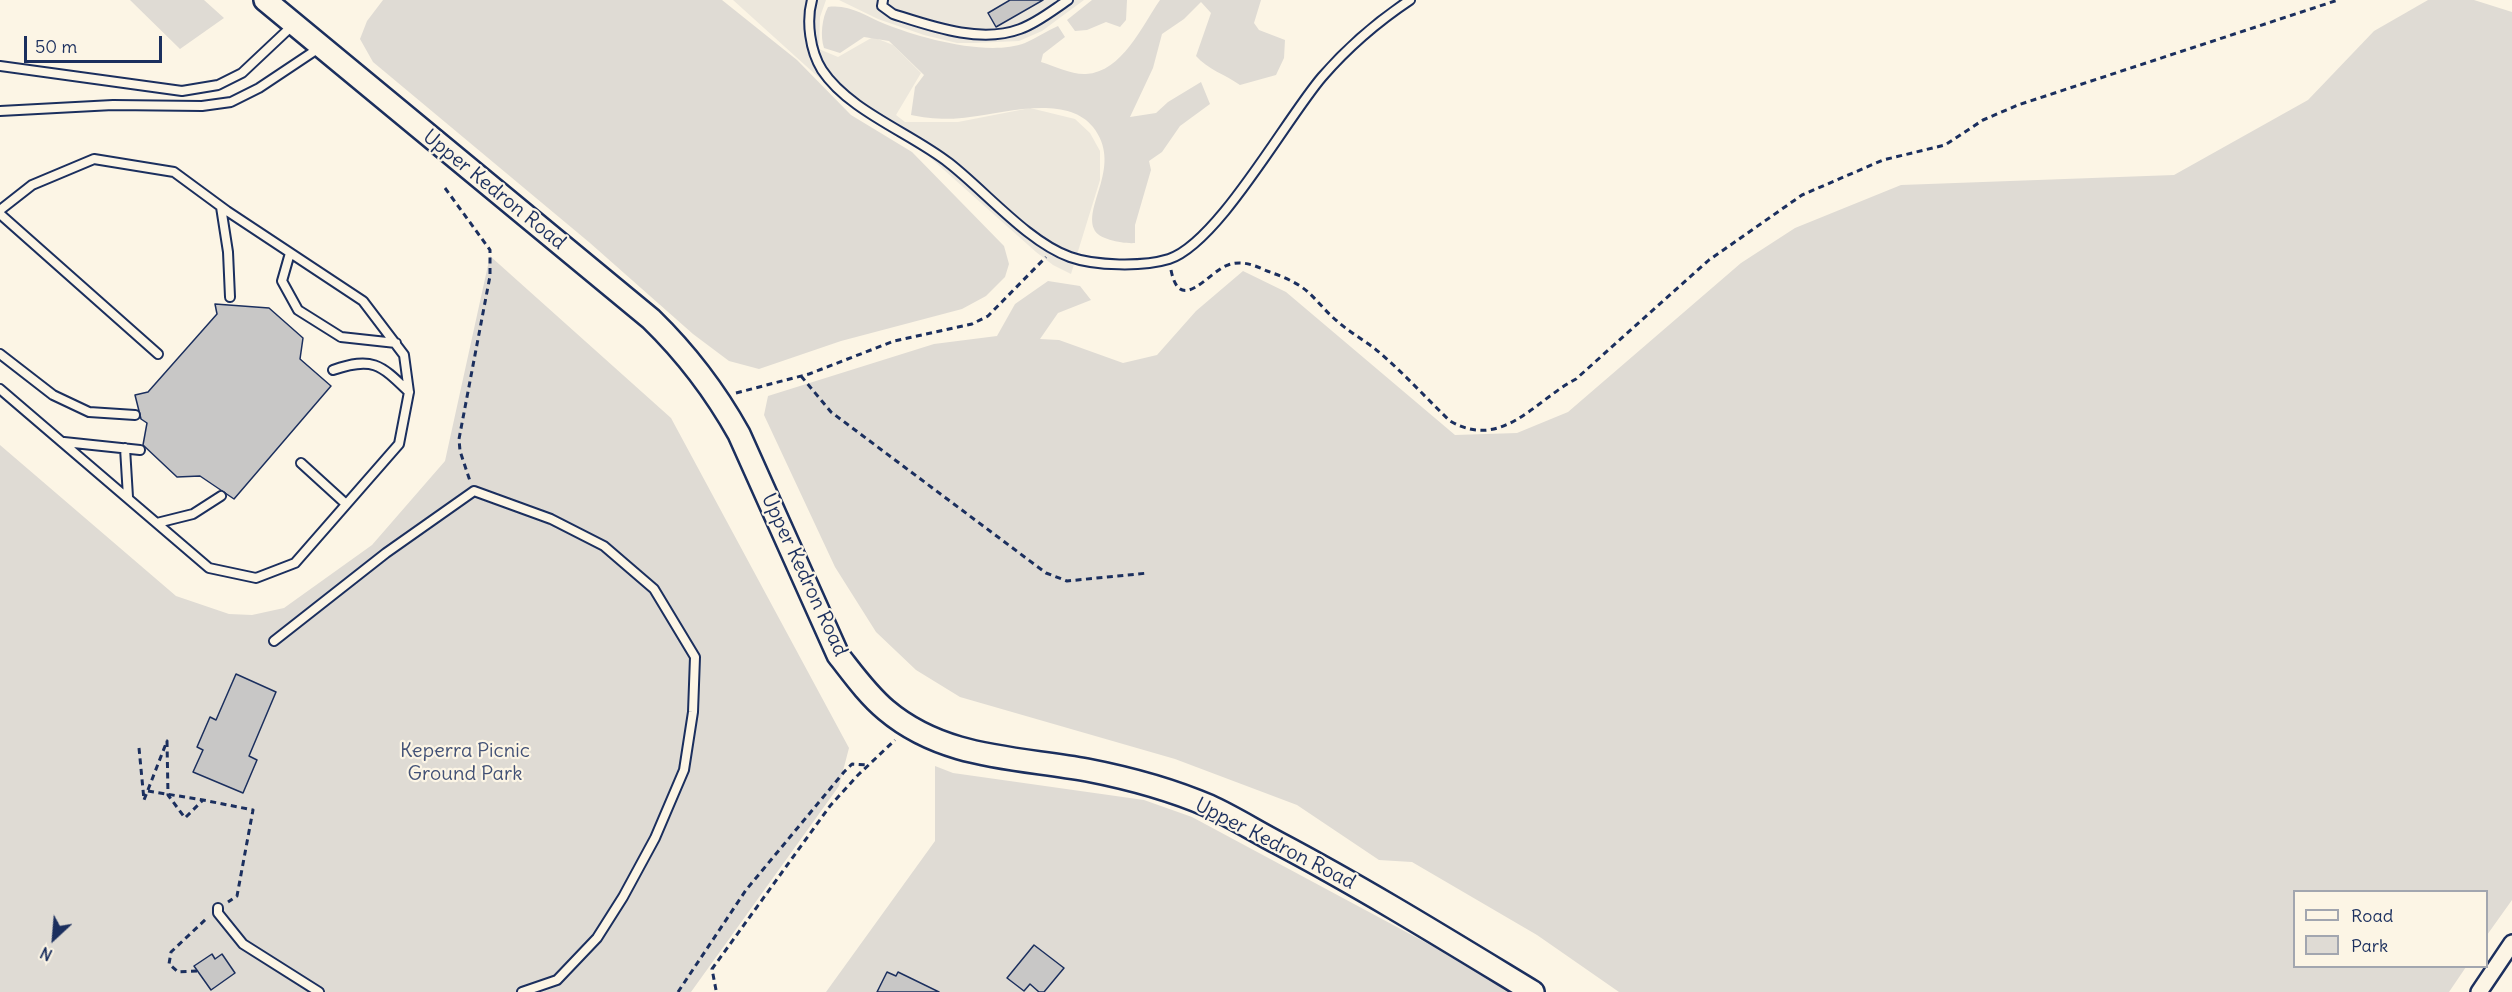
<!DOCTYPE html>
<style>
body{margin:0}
#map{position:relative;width:2512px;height:992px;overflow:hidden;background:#fcf5e5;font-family:Delius,sans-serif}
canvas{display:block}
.legend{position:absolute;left:2293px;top:890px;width:195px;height:78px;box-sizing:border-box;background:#fcf5e5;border:2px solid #a2a6af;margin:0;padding:8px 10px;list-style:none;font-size:18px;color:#1b2f5e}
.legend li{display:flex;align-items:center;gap:12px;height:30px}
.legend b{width:30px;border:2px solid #a2a6af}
.north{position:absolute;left:24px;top:908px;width:60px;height:60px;-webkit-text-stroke:4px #fcf5e5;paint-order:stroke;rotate:206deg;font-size:16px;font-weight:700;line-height:24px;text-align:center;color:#1b2f5e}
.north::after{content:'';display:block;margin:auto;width:21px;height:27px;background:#1b2f5e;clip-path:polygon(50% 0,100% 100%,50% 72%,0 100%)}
.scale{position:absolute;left:24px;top:36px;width:138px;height:27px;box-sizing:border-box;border:3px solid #1b2f5e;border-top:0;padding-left:8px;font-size:18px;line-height:21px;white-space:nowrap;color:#1b2f5e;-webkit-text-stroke:4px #fcf5e5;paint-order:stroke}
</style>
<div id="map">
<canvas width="2512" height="992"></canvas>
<ul class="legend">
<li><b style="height:8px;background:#fcf5e5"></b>Road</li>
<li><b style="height:16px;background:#dfdbd4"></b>Park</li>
</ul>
<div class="north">N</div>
<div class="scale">50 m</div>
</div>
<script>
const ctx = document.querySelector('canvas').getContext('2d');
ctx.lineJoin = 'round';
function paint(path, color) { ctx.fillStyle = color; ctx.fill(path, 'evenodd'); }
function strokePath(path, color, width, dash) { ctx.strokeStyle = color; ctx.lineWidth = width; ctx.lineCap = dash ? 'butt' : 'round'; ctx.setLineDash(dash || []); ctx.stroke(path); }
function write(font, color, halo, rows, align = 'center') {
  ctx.font = font + ' Delius,sans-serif'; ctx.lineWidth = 4.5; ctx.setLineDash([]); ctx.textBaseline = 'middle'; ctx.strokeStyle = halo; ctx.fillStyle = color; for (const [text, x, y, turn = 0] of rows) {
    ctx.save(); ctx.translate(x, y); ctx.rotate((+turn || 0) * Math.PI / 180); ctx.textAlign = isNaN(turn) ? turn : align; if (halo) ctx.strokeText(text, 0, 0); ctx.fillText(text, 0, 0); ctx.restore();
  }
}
paint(new Path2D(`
 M733 0H826L820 17 819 49 838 57 873 37 893 45 921 73 896 115 905 122H958L1030 108 1075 119 1090 133 1100 151V180L1071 274 1053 265 1036 252 925 153 847 103Z
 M839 0H1084L1042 31 1019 41 976 43H957L924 35 878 19Z`), '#ece7dc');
paint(new Path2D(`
 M130 0H204L224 18 180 49Z
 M383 0H722L797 60 851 115 912 152 1004 246 1009 264 1005 277 986 296 962 309 841 341 759 369 729 361 693 334 590 243 373 62 360 39 367 21Z
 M1092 0H1127L1126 20 1120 27 1106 22 1087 30 1075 31 1067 20Z
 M1160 0H1261L1254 23 1259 30 1285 40 1284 58 1276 75 1240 85C1226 75 1207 69 1196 56L1211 13 1201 2 1184 19 1162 34 1153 68 1130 117 1156 113 1168 102 1201 82 1210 104 1180 126 1162 152 1149 161 1151 170 1135 225V243C1125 244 1098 240 1094 229 1084 204 1123 165 1093 127 1067 94 1004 113 970 117 953 120 928 119 911 115L915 87 924 75 889 41 864 37 840 53 824 48C820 36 822 18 828 7 850 4 865 16 885 24 920 38 988 57 1025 43 1036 38 1047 31 1058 26L1065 37 1043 54 1041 62C1054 66 1073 75 1086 74 1122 72 1142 26 1160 0Z
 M2428 0H2474L2512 12V900L2487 935 2486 892H2294V966L2466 967 2449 992H1619L1537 935 1412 862 1379 860 1297 805 1175 759 960 697 916 670 876 632 835 567 764 415 768 396 934 344 997 336 1015 304 1048 281 1080 286 1091 300 1058 313 1040 339 1059 340 1123 363 1157 355 1196 311 1243 271 1286 292 1455 435 1517 433 1568 412 1741 263 1795 228 1901 185 2174 175 2308 100 2374 31Z
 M490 256 671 418 849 748 839 786 691 992H0V445L176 596 229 614 252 615 284 608 372 545 445 461Z
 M935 766 953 773 1144 800 1192 817 1518 992H826L935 841Z`), '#dfdbd4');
const building = new Path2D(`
 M1010 0H1043L996 27 988 13Z
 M215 304 269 308 303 338 300 359 331 386 234 499 200 476 177 477 143 445 147 423 141 419 135 395 148 392 217 314Z
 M236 674 276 692 249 756 257 760 243 793 193 772 203 750 197 747 210 717 216 720Z
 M1034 945 1064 968 1044 992H1039L1030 984 1024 991 1007 978Z
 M212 954 215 959 222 954 235 973 211 990 194 966Z
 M887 972 896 976 898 972 939 992H877Z`);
paint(building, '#c8c7c6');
strokePath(building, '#1b2f5e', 1.5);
const lane = new Path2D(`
 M812 0C806 21 810 51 822 70 849 111 911 133 949 163 985 191 1028 242 1070 257 1095 266 1143 267 1169 259 1218 243 1286 119 1322 77 1348 47 1377 22 1410 0
 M883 0 882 6 893 14C931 26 980 44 1020 29 1037 23 1053 10 1068 0
 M0 66 182 91 218 85 242 73 293 25
 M0 111 113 105 202 106 231 102 259 88 319 48
 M221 207 228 252 230 297
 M0 210 32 185 94 159 174 172 227 211 363 301 404 355 409 392 399 444 295 563 256 578 209 568 0 389
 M0 214 158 354
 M290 253 282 281 298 310 341 337 396 343
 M0 354 53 395 89 412 135 415
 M333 370C373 356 381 365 409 392
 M64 442 140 450
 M125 448 128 497
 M301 463 346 504
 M157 523 193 514 221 496
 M274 641 386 553 474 491 551 519 604 546 654 589 695 657 693 712 684 770 655 838 623 897 597 938 557 980 522 992
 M218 908V913L243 944 319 992`);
const street = new Path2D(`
 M2479 992 2512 943`);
const secondary = new Path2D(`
 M265 0 651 319C687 354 715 391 739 434L838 655C853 674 867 694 886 710 944 759 1016 757 1087 770 1128 778 1172 790 1209 806 1233 817 1255 831 1278 843 1365 889 1449 941 1533 992`);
strokePath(lane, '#1b2f5e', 12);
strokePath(street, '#1b2f5e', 20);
strokePath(secondary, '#1b2f5e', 26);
strokePath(new Path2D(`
 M445 188 490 250V276L459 439 460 451 470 481
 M1171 270C1180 316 1209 271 1228 265 1242 260 1254 265 1267 271 1281 276 1297 282 1308 292 1318 301 1326 312 1337 321 1348 331 1362 339 1374 348 1401 370 1425 397 1450 421 1502 451 1534 401 1576 379L1709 260 1802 195 1883 160 1945 145 1983 120 2018 105 2338 0
 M801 376 831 412 1046 573 1067 581 1148 573
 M736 393 809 374 894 341 972 324 988 316 1046 257
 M139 748 144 800 167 741 168 795 185 818 203 800 253 810 237 896 228 902
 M148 791 203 800
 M197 971 178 972 169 964 171 952 206 919
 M716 990 712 969 830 806 857 776 895 740
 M678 992 746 890 844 772 852 764 868 765`), '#1b2f5e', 3, [6, 4.5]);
strokePath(lane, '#fcf5e5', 8);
strokePath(street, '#fcf5e5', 15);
strokePath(secondary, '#fcf5e5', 21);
write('20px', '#1b2f5e', '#fcf5e5', [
 ["Upper Kedron Road",494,190,39],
 ["Upper Kedron Road",804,575,65],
 ["Upper Kedron Road",1275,844,27]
]);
write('20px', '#425176', '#fcf5e5', [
 ["Keperra Picnic",465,751],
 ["Ground Park",465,774]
]);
</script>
